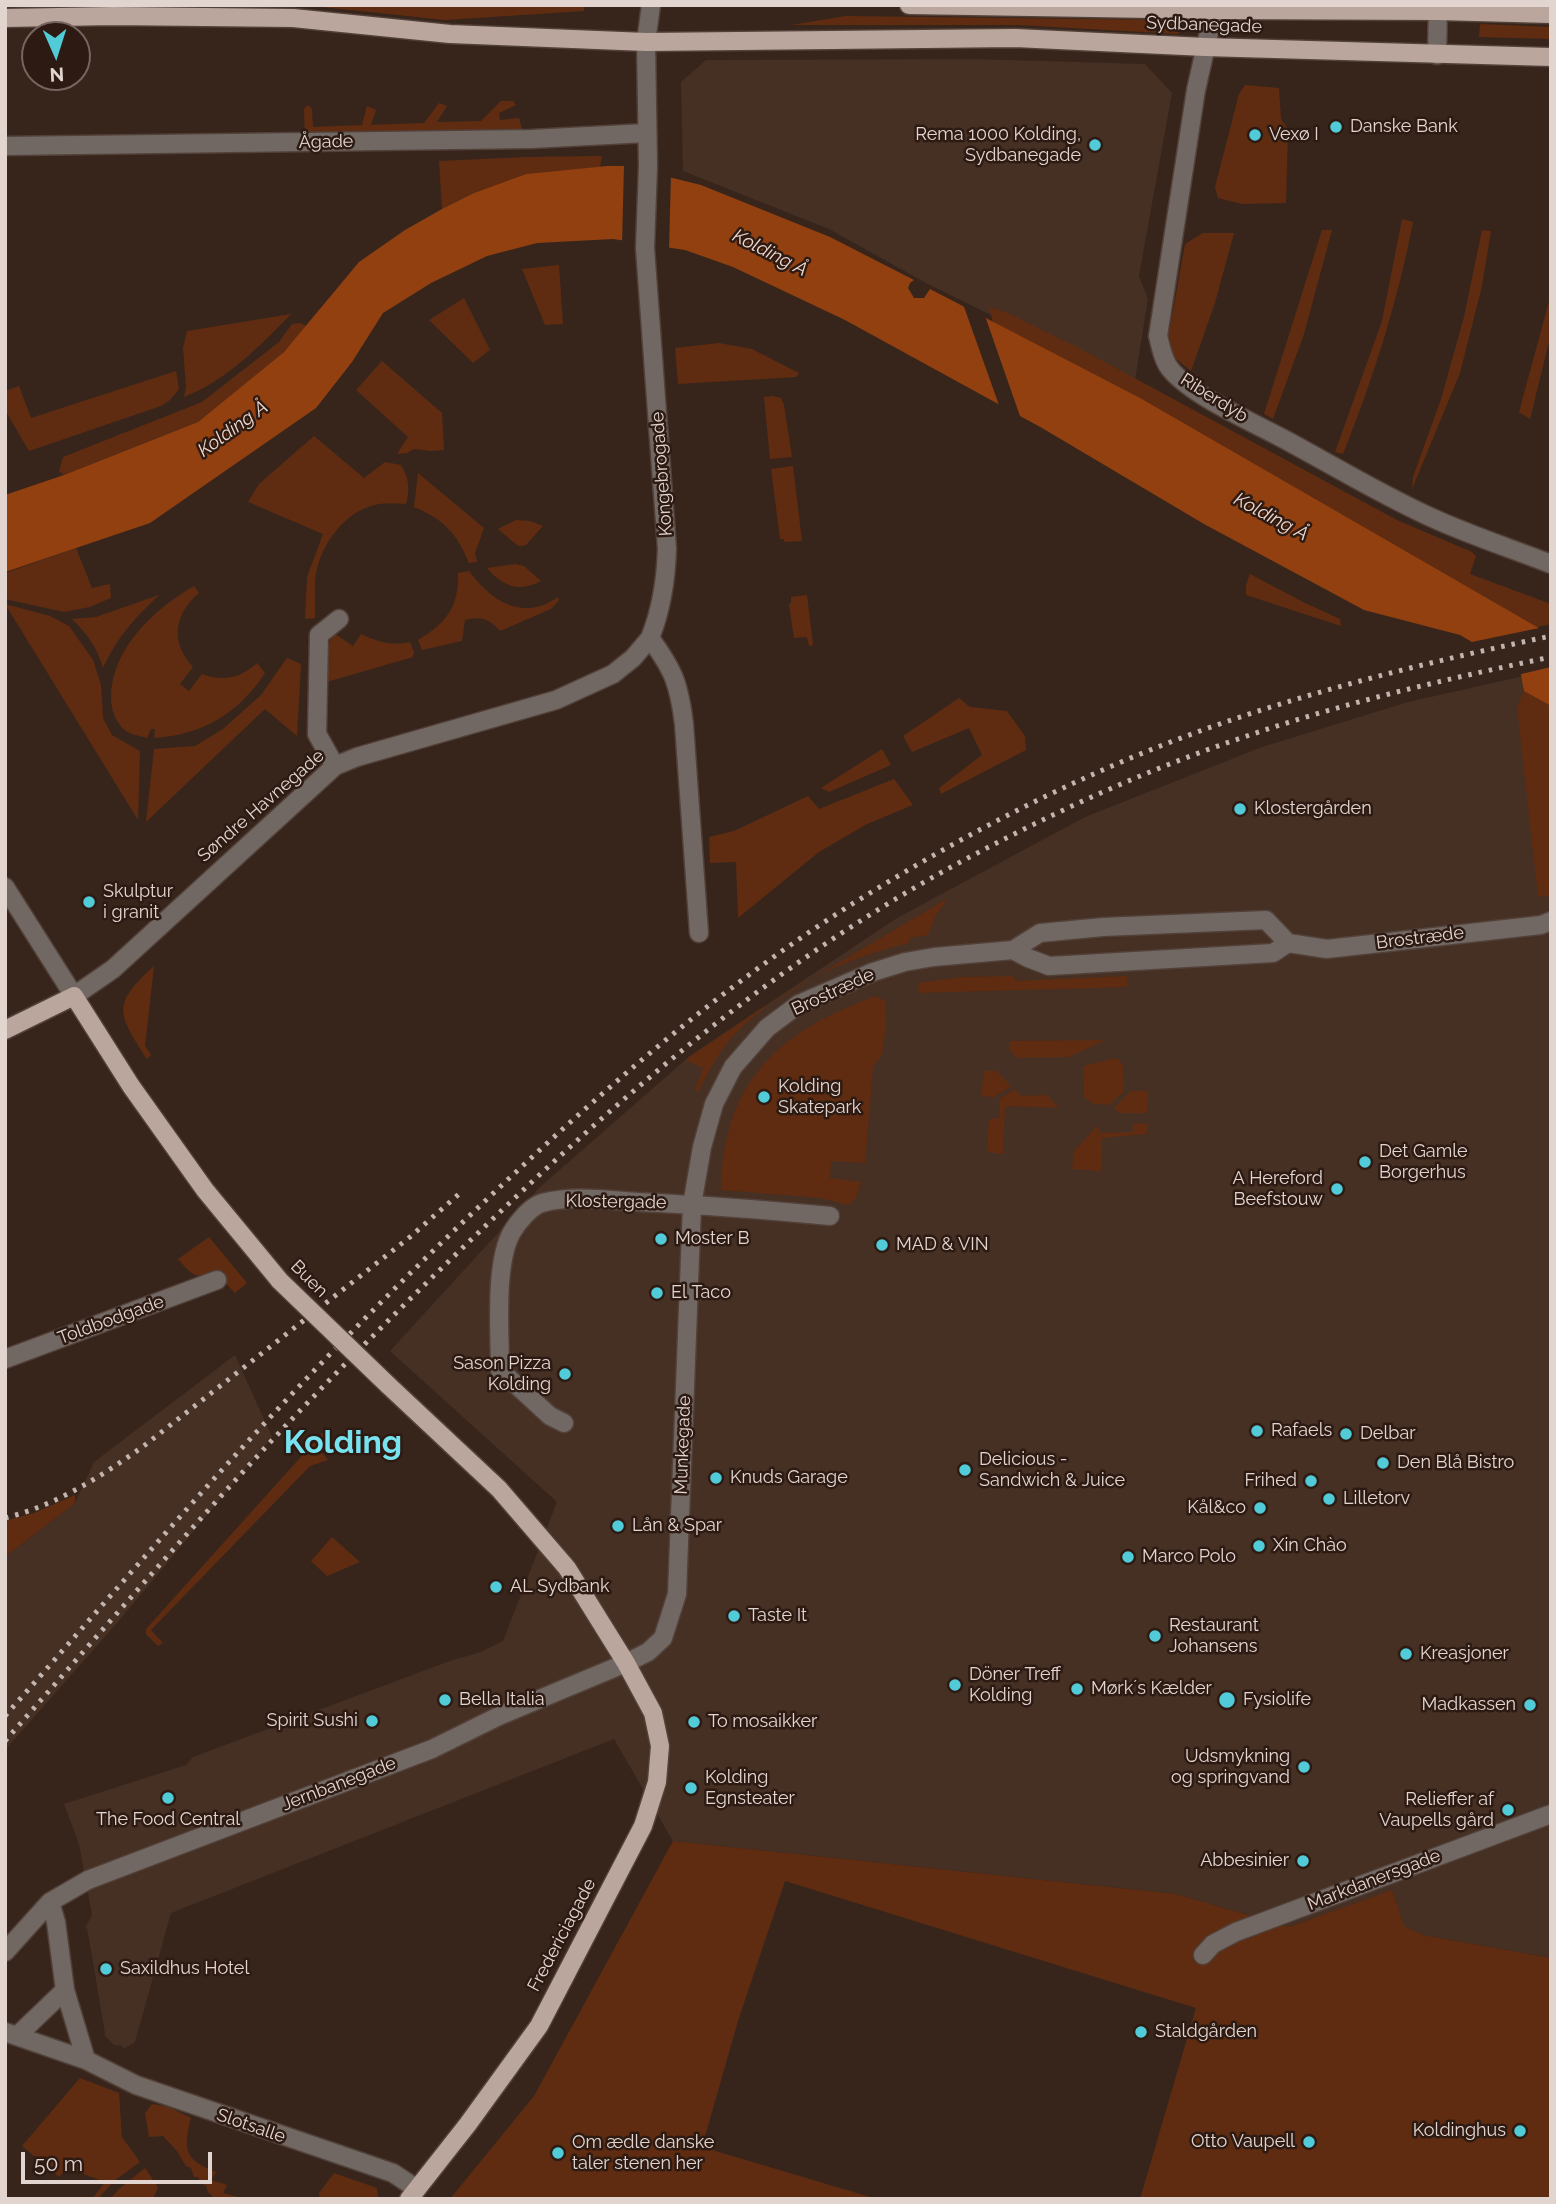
<!DOCTYPE html>
<meta charset="utf-8">
<style>
body{margin:0}
#map{position:relative;width:1556px;height:2204px;overflow:hidden;background:#37251c;font-family:Raleway,sans-serif}
canvas{display:block}
.frame{position:absolute;inset:0;border:7px solid #e2d5d0;pointer-events:none}
.north{position:absolute;left:21px;top:21px;width:70px;height:70px;box-sizing:border-box;background:#2d1b13;border:2px solid #75655f;border-radius:50%;rotate:177deg;font-size:19px;font-weight:700;line-height:28px;text-align:center;color:#e2d5d0}
.north::after{content:'';display:block;margin:auto;width:24px;height:32px;background:#52cbd9;clip-path:polygon(50% 0,100% 100%,50% 72%,0 100%)}
.scale{position:absolute;left:21px;top:2152px;width:191px;height:32px;box-sizing:border-box;border:4px solid #e2d5d0;border-top:0;padding-left:9px;font-size:21px;line-height:24px;white-space:nowrap;color:#e2d5d0;-webkit-text-stroke:5px #2d1b13;paint-order:stroke}
</style>
<div id="map">
<canvas width="1556" height="2204"></canvas>
<div class="frame"></div>
<div class="north">N</div>
<div class="scale">50 m</div>
</div>
<script>
const ctx = document.querySelector('canvas').getContext('2d');
ctx.lineJoin = 'round';
function paint(path, color) { ctx.fillStyle = color; ctx.fill(path, 'evenodd'); }
function strokePath(path, color, width, dash) { ctx.strokeStyle = color; ctx.lineWidth = width; ctx.lineCap = dash ? 'butt' : 'round'; ctx.setLineDash(dash || []); ctx.stroke(path); }
function write(font, color, halo, rows, align = 'center') {
  ctx.font = font + ' Raleway,sans-serif'; ctx.lineWidth = 5; ctx.setLineDash([]); ctx.textBaseline = 'middle'; ctx.strokeStyle = halo; ctx.fillStyle = color; for (const [text, x, y, turn = 0] of rows) {
    ctx.save(); ctx.translate(x, y); ctx.rotate((+turn || 0) * Math.PI / 180); ctx.textAlign = isNaN(turn) ? turn : align; if (halo) ctx.strokeText(text, 0, 0); ctx.fillText(text, 0, 0); ctx.restore();
  }
}
paint(new Path2D(`
 M975 59 1145 64 1172 93 1139 276 1148 299 1134 386 926 283 829 229 683 171 681 82 706 60Z
 M1551 670V1958L1423 1935 1403 1926 1392 1891 1289 1927 1176 1894 673 1841 614 1739 171 1913 135 2042 123 2049V2046L114 2045 104 2035 105 2034 92 1956 87 1929 85 1928 92 1915 79 1844 64 1804 186 1765 193 1757 450 1661 481 1652 503 1641 557 1502 390 1351 540 1187 691 1055 897 918 1085 817 1262 747 1408 702Z
 M235 1355 272 1437 117 1623 5 1750V1557L75 1503 94 1462Z`), '#462f23');
paint(new Path2D(`
 M303 5H584V11L445 20Z
 M846 16 1166 20 1180 26 1181 30 1178 34 1017 25H791Z
 M1480 24 1551 27V39L1479 37Z
 M1245 85 1279 88 1281 119 1288 129 1286 203 1242 204 1218 198 1215 187 1239 94Z
 M501 101H513L516 105 499 113 500 120 519 118 522 129 305 136 304 109 308 105 312 109 313 127 362 125 367 106 376 110 371 125 424 123 439 103 447 106 437 122 481 121Z
 M602 156 600 167 526 174 474 193 442 209 439 161 526 157Z
 M1402 219 1413 222C1398 301 1373 379 1343 454L1335 452 1382 321Z
 M1322 230H1332L1304 334 1273 419 1264 414Z
 M1482 230 1491 231 1482 286 1460 373 1412 489 1413 477 1441 399 1464 317Z
 M1203 233H1234L1215 303 1191 371 1175 358 1168 339 1185 244Z
 M559 265 563 324 545 325 522 269Z
 M1551 294V334L1530 419 1519 412Z
 M464 298 490 350 473 363 429 320Z
 M989 307 1008 313 1079 348 1397 520 1472 552 1476 556 1470 574 1551 604V624L1537 627 1140 399 993 322Z
 M291 314C260 346 226 381 184 397L186 387 183 348 187 331Z
 M300 323 307 326 284 352 198 422 64 475 59 471 63 457 202 402 279 342 292 324Z
 M719 343 752 349 799 373 796 377 678 384 675 348Z
 M382 361 442 413 444 450 431 451 414 449 407 453 397 454 408 437 356 390Z
 M176 371 179 389 170 400 161 406 29 451 5 410V391L19 386 31 418Z
 M772 396 781 398 784 405 792 457 770 459 764 397Z
 M314 436 364 478 385 462 401 465C409 478 410 489 406 504 394 503 380 502 368 507 343 516 323 543 317 569 313 584 316 602 315 618L305 619 307 577 323 534 248 502 259 484Z
 M793 466 802 541 784 542V539H780L771 469Z
 M418 473 484 528 475 553 477 562 469 563C457 534 444 519 414 507Z
 M516 520 530 521 543 526 526 545 518 546 498 529Z
 M76 548 92 588 110 584 111 598 90 607 64 612 5 599V573Z
 M515 564 524 566 541 581C519 593 502 586 487 568Z
 M469 571C491 601 523 622 558 597L559 600 551 609 500 631C489 618 481 616 465 620L462 641 422 650 418 640C447 623 459 606 458 573Z
 M1250 574 1303 602 1340 619 1341 626 1246 595V585Z
 M194 586 199 593C174 614 170 642 193 667L180 684 189 691 202 674C223 682 241 678 257 663L265 673C238 714 202 735 154 738L155 729H151L147 738C141 736 132 735 126 731 116 724 111 710 111 698 111 649 154 609 194 586Z
 M159 595C134 619 118 636 103 668 97 647 88 635 72 619L96 617Z
 M807 595 813 645 809 646 807 637 794 638 789 604 791 603V597Z
 M5 604 50 616 69 626 93 660 101 685 103 718 112 735 140 751 138 820Z
 M335 634 353 646 361 634C377 642 392 646 410 642L414 652 413 657 323 683 330 641Z
 M287 658 301 664 297 736 265 709 146 822 154 749 195 746 223 729 261 695Z
 M1524 691 1551 706V895L1538 897 1517 707Z
 M959 698 970 707 1007 711 1025 736 1026 750 941 794 939 788 982 755 969 728 912 752 903 736Z
 M882 749 891 765 829 792 821 788Z
 M894 779 913 805 867 824 819 852 738 918 736 862 710 863 709 837 734 831 808 796 819 809Z
 M948 898 935 917 928 935 909 938V943C847 958 778 988 733 1036 718 1052 709 1071 699 1091L695 1090 703 1068 685 1060 756 1012Z
 M154 966 145 1046 151 1055 147 1059C117 1013 112 1004 154 966Z
 M1013 976 1016 981 1127 976V987L918 993 919 983 962 977Z
 M876 996 885 1001 886 1026 882 1054 873 1067 865 1163 831 1161 830 1178 861 1182 856 1198 848 1205 821 1198 721 1190C723 1081 779 1031 876 996Z
 M1106 1040 1069 1057 1018 1058 1010 1051 1009 1041Z
 M1116 1058 1123 1065 1124 1092 1109 1105 1094 1104 1084 1097 1083 1066Z
 M984 1071H996L1011 1086 994 1097 981 1096Z
 M1015 1089 1021 1096 1047 1095 1059 1108 1005 1106 1003 1154 987 1152 989 1119 1000 1118 999 1099Z
 M1131 1091H1148L1147 1113H1120L1114 1108Z
 M1133 1123 1147 1124V1134L1102 1138 1101 1171 1072 1169 1074 1151 1098 1125 1100 1133 1133 1132Z
 M209 1237 247 1283 235 1293 217 1274C196 1280 192 1275 178 1259Z
 M326 1429 332 1435 319 1449 328 1460 310 1466 151 1630 163 1643 158 1646 146 1634V1629Z
 M75 1495V1503L5 1557V1521L34 1513Z
 M332 1537 360 1562 327 1576 311 1561Z
 M673 1841 1176 1894 1289 1927 1392 1890 1404 1926 1423 1935 1551 1958V2199H1140L1196 2008 785 1881 738 2021 702 2147 877 2199H450L534 2096Z
 M80 2078 119 2093 122 2137 140 2162 114 2181 98 2199H92L105 2182 67 2168 59 2177 22 2146Z
 M152 2104 169 2107 191 2118C183 2149 184 2160 216 2172L211 2180 227 2185 223 2193 245 2199H215L208 2192 206 2185 201 2184 198 2177H194L191 2168 186 2166 177 2151 163 2136 149 2137 145 2113Z
 M145 2168 158 2187 153 2199H110L119 2189Z
 M334 2173 377 2188 378 2197 320 2199 319 2193Z`), '#5f2c11');
paint(new Path2D(`
 M607 166H624L701 185 830 237 914 280 910 283 908 288 914 298H924L930 289 1140 398 1551 635V706L1524 691 1520 670 1460 635 1364 610 1204 524 1042 428 845 320 733 267 685 250 613 239 537 243 487 256 431 283 383 313 352 362 316 408 150 523 5 572V495L64 475 198 422 284 352 359 262 405 230 442 209 474 193 526 174Z`), '#924010');
paint(new Path2D(`
 M624 165 638 166 671 174 669 249 622 244Z
 M963 304 984 313 1021 419 1000 408Z
 M1544 627 1551 631V667L1517 675V672L1467 643Z`), '#37251c');
const minor = new Path2D(`
 M651 5 646 42 648 166 645 248 667 549C666 580 662 608 650 638 674 671 679 684 684 724L699 933
 M1214 10 1196 90 1158 336C1161 347 1163 361 1171 370 1193 396 1250 421 1280 437 1329 463 1376 492 1426 515 1466 534 1510 548 1551 564
 M1437 55 1438 5
 M5 146 531 139 647 133
 M335 766 317 734 319 635 339 619
 M5 887 74 996 113 969 335 766 357 757 556 700 613 674 633 658 650 638
 M1013 950 1028 958 1049 966 1273 953 1288 943
 M5 1359 217 1280
 M564 1423 550 1416 500 1370C500 1334 494 1263 512 1232 518 1222 530 1207 542 1203 572 1195 607 1200 638 1202 702 1205 766 1210 830 1216
 M50 1902 56 1922 65 1990 86 2060
 M5 1952 50 1902 88 1880 432 1749 499 1716 626 1663 648 1652 663 1638 677 1594 692 1205 702 1147 714 1104 733 1067 767 1028 799 1004 873 972 905 962 934 957 1013 950 1040 933 1103 927 1266 920 1288 943 1327 949 1541 925 1551 921
 M1203 1955 1213 1944 1236 1932 1551 1814
 M5 2032 86 2060 136 2085 393 2173 417 2189
 M17 2036 65 1990`);
const major = new Path2D(`
 M909 5 1214 10 1438 11 1551 14
 M5 18 113 16 293 18 450 34 646 42 1015 38 1205 47 1551 57
 M5 1030 74 996 131 1086 205 1190 280 1281
 M388 1385 499 1489 567 1568 626 1663 653 1713 660 1746 657 1782 643 1826 539 2026 468 2124 409 2199`);
strokePath(minor, '#524139', 21);
strokePath(major, '#524139', 21);
strokePath(minor, '#726863', 18);
strokePath(major, '#baa69d', 18);
strokePath(new Path2D(`
 M5 1518C57 1505 102 1476 145 1445L410 1237 459 1194
 M5 1716C106 1602 204 1486 309 1376 376 1306 445 1238 516 1172 622 1073 734 978 857 901 937 851 1020 806 1105 769 1248 706 1399 668 1551 636
 M5 1741C95 1639 184 1535 276 1436 340 1368 407 1301 475 1236 624 1092 782 957 966 859 1054 812 1146 770 1241 738 1342 703 1446 679 1551 657`), '#c2b4ae', 5, [3.5, 7]);
const majorBridge = new Path2D(`
 M280 1281 388 1385`);
strokePath(majorBridge, '#524139', 21, []);
strokePath(majorBridge, '#baa69d', 18);
for (const [x, y, r, color] of [
 [1336,127,7,"#52cbd9"],
 [1255,135,7,"#52cbd9"],
 [1095,145,7,"#52cbd9"],
 [1240,809,7,"#52cbd9"],
 [89,902,7,"#52cbd9"],
 [764,1097,7,"#52cbd9"],
 [1365,1162,7,"#52cbd9"],
 [1337,1189,7,"#52cbd9"],
 [661,1239,7,"#52cbd9"],
 [882,1245,7,"#52cbd9"],
 [657,1293,7,"#52cbd9"],
 [565,1374,7,"#52cbd9"],
 [1257,1431,7,"#52cbd9"],
 [1346,1434,7,"#52cbd9"],
 [1383,1463,7,"#52cbd9"],
 [965,1470,7,"#52cbd9"],
 [716,1478,7,"#52cbd9"],
 [1311,1481,7,"#52cbd9"],
 [1329,1499,7,"#52cbd9"],
 [1260,1508,7,"#52cbd9"],
 [618,1526,7,"#52cbd9"],
 [1259,1546,7,"#52cbd9"],
 [1128,1557,7,"#52cbd9"],
 [496,1587,7,"#52cbd9"],
 [734,1616,7,"#52cbd9"],
 [1155,1636,7,"#52cbd9"],
 [1406,1654,7,"#52cbd9"],
 [955,1685,7,"#52cbd9"],
 [1077,1689,7,"#52cbd9"],
 [445,1700,7,"#52cbd9"],
 [1227,1700,9,"#52cbd9"],
 [1530,1705,7,"#52cbd9"],
 [372,1721,7,"#52cbd9"],
 [694,1722,7,"#52cbd9"],
 [1304,1767,7,"#52cbd9"],
 [691,1788,7,"#52cbd9"],
 [168,1798,7,"#52cbd9"],
 [1508,1810,7,"#52cbd9"],
 [1303,1861,7,"#52cbd9"],
 [106,1969,7,"#52cbd9"],
 [1141,2032,7,"#52cbd9"],
 [1520,2131,7,"#52cbd9"],
 [1309,2142,7,"#52cbd9"],
 [558,2153,7,"#52cbd9"]
]) { const dot = new Path2D(); dot.arc(x, y, r, 0, 2 * Math.PI); ctx.fillStyle = color; ctx.fill(dot); strokePath(dot, '#2d1b13', 2.5); }
write('18px', '#e2d5d0', '#2d1b13', [
 ["Sydbanegade",1204,25,2],
 ["Ågade",326,142,-1],
 ["Riberdyb",1214,398,32],
 ["Kongebrogade",662,474,-94],
 ["Søndre Havnegade",261,806,-41],
 ["Brostræde",1420,938,-7],
 ["Brostræde",833,992,-25],
 ["Klostergade",616,1202,1],
 ["Buen",309,1279,45],
 ["Toldbodgade",111,1320,-20],
 ["Munkegade",683,1445,-88],
 ["Jernbanegade",339,1784,-21],
 ["Markdanersgade",1374,1880,-21],
 ["Fredericiagade",562,1935,-62],
 ["Slotsalle",251,2126,19]
]);
write('18px', '#e2d5d0', '#2d1b13', [
 ["Danske Bank",1350,127],
 ["Rema 1000 Kolding,",1081,135,"right"],
 ["Sydbanegade",1081,156,"right"],
 ["Vexø I",1269,135],
 ["Klostergården",1254,809],
 ["Skulptur",103,892],
 ["i granit",103,913],
 ["Kolding",778,1087],
 ["Skatepark",778,1108],
 ["Det Gamle",1379,1152],
 ["Borgerhus",1379,1173],
 ["A Hereford",1323,1179,"right"],
 ["Beefstouw",1323,1200,"right"],
 ["Moster B",675,1239],
 ["MAD & VIN",896,1245],
 ["El Taco",671,1293],
 ["Sason Pizza",551,1364,"right"],
 ["Kolding",551,1385,"right"],
 ["Rafaels",1271,1431],
 ["Delbar",1360,1434],
 ["Delicious -",979,1460],
 ["Sandwich & Juice",979,1481],
 ["Den Blå Bistro",1397,1463],
 ["Knuds Garage",730,1478],
 ["Frihed",1297,1481,"right"],
 ["Lilletorv",1343,1499],
 ["Kål&co",1246,1508,"right"],
 ["Lån & Spar",632,1526],
 ["Xin Chào",1273,1546],
 ["Marco Polo",1142,1557],
 ["AL Sydbank",510,1587],
 ["Taste It",748,1616],
 ["Restaurant",1169,1626],
 ["Johansens",1169,1647],
 ["Kreasjoner",1420,1654],
 ["Döner Treff",969,1675],
 ["Kolding",969,1696],
 ["Mørk´s Kælder",1091,1689],
 ["Bella Italia",459,1700],
 ["Fysiolife",1243,1700],
 ["Madkassen",1516,1705,"right"],
 ["Spirit Sushi",358,1721,"right"],
 ["To mosaikker",708,1722],
 ["Udsmykning",1290,1757,"right"],
 ["og springvand",1290,1778,"right"],
 ["Kolding",705,1778],
 ["Egnsteater",705,1799],
 ["Relieffer af",1494,1800,"right"],
 ["Vaupells gård",1494,1821,"right"],
 ["The Food Central",168,1820,"center"],
 ["Abbesinier",1289,1861,"right"],
 ["Saxildhus Hotel",120,1969],
 ["Staldgården",1155,2032],
 ["Koldinghus",1506,2131,"right"],
 ["Otto Vaupell",1295,2142,"right"],
 ["Om ædle danske",572,2143],
 ["taler stenen her",572,2164]
], 'left');
write('italic 19px', '#efd7cc', '#2d1b13', [
 ["Kolding Å",770,253,27],
 ["Kolding Å",233,429,-36],
 ["Kolding Å",1271,517,28]
]);
write('bold 32px', '#78e3ef', '#2d1b13', [
 ["Kolding",343,1443]
]);
</script>
